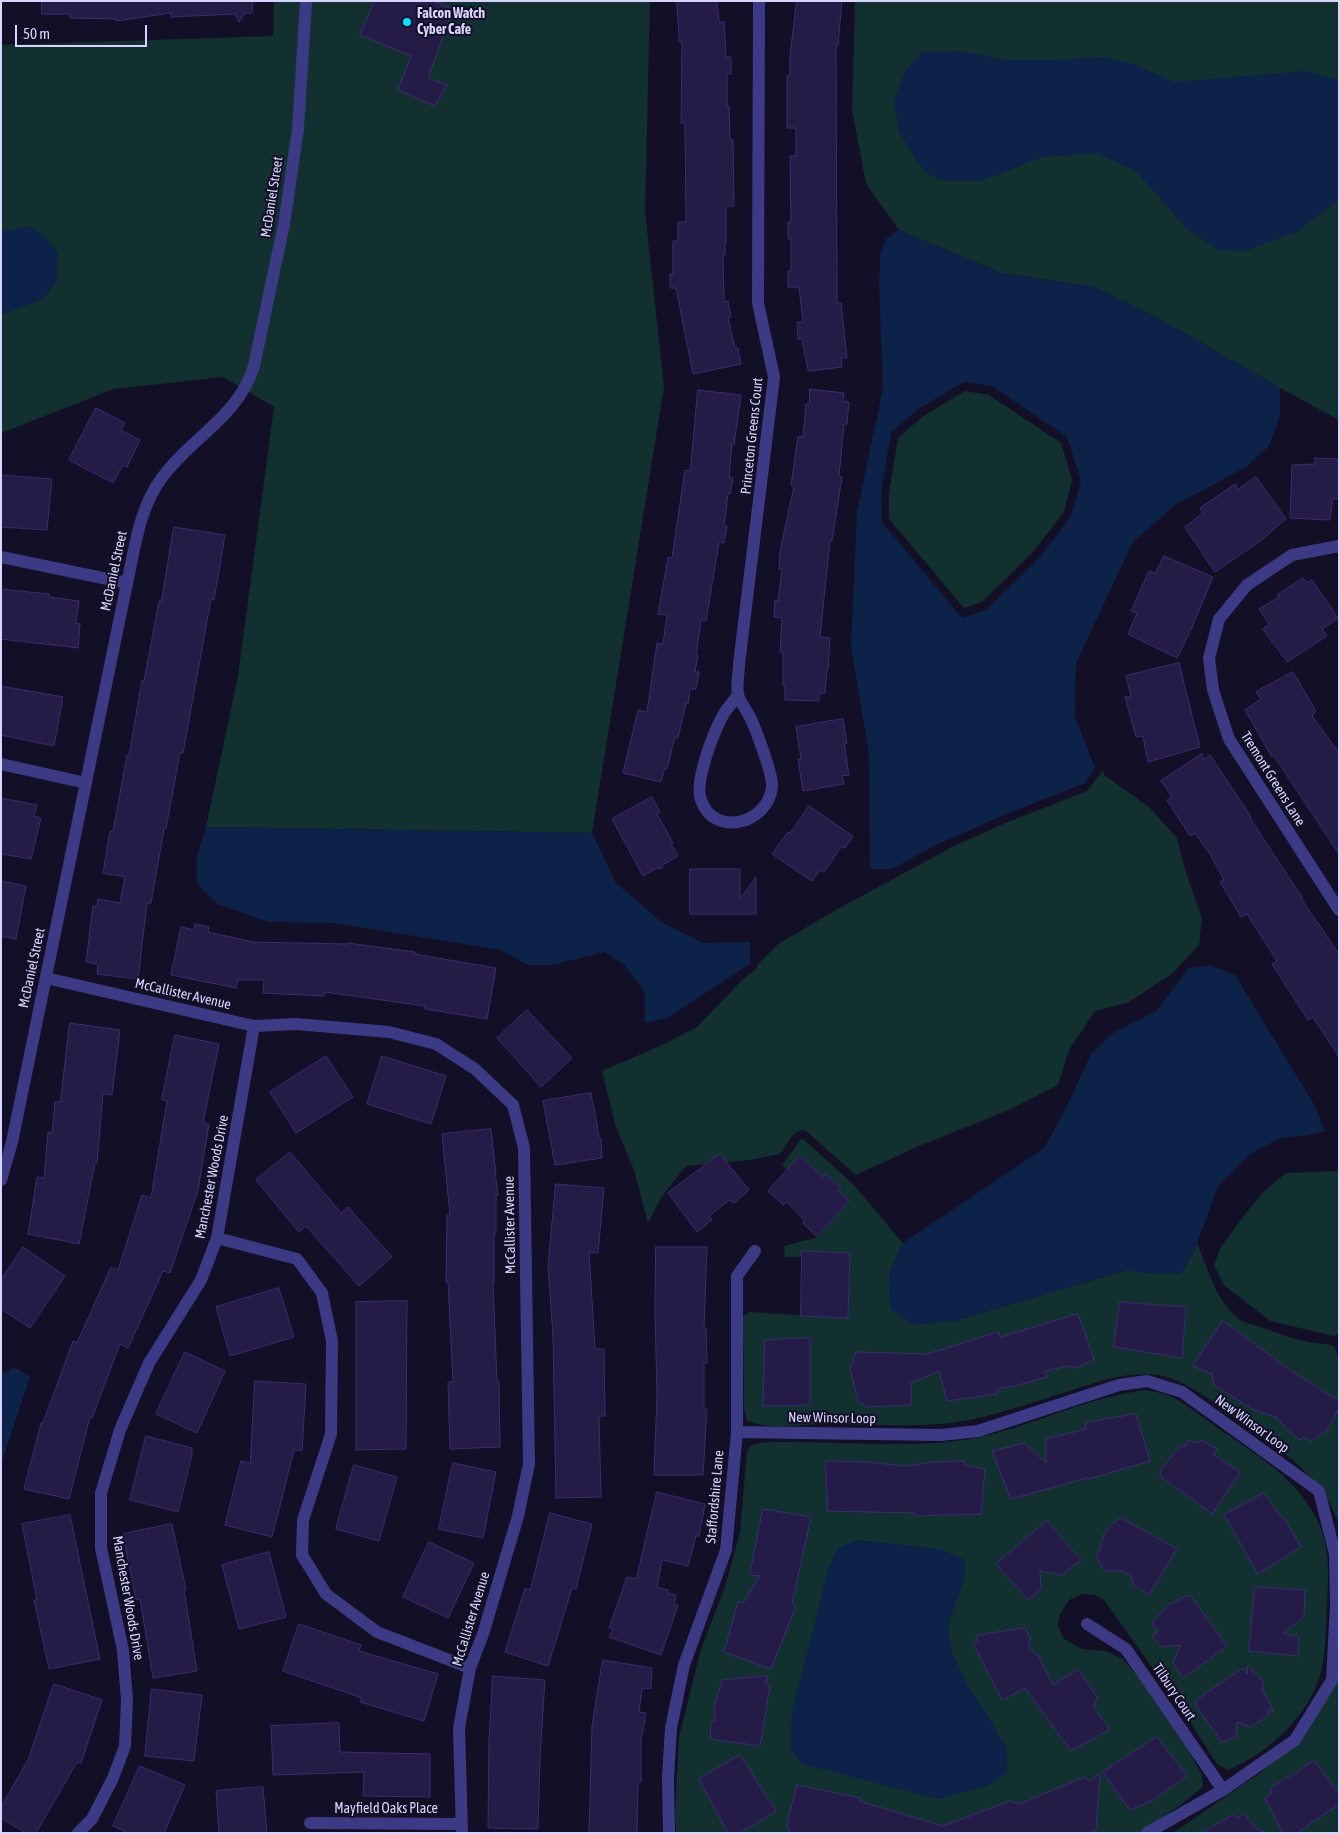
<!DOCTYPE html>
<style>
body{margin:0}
#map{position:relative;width:1340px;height:1834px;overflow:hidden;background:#130f26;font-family:"Asap Condensed",sans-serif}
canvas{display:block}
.frame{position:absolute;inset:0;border:2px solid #d9d4ff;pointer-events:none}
.scale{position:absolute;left:15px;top:25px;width:132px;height:22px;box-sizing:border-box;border:2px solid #d9d4ff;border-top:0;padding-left:6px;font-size:15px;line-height:18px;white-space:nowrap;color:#d9d4ff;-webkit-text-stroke:4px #130f26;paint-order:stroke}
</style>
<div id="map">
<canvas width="1340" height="1834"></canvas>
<div class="frame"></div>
<div class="scale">50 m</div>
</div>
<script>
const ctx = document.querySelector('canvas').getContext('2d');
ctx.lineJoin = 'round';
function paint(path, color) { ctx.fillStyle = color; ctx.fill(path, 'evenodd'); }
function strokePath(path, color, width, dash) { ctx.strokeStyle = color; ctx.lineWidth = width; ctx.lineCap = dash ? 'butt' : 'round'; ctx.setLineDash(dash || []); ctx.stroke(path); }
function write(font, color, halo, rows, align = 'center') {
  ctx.font = font + ' "Asap Condensed",sans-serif'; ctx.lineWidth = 4; ctx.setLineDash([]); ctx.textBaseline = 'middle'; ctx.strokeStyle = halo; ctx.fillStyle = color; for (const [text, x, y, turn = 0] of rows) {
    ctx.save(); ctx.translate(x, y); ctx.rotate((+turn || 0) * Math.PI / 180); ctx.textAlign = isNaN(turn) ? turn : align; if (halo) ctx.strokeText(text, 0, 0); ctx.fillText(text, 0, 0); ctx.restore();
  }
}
paint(new Path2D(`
 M274 1H650L645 211 664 387 592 833 206 827 238 676 274 407 223 377 114 389 1 433V45L273 36Z
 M855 1H1339V420L1280 388 1156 317 1094 287 1001 273 899 230 866 184 852 110Z
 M965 391 989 395 1061 443 1072 480 1064 512 1034 551 982 602 964 608 889 519V493L898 438 922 417Z
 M1103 770 1104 775 1149 807 1177 838 1185 869 1202 919 1199 945 1172 974 1127 1003 1095 1011 1069 1050 1058 1085 1009 1110 919 1146 856 1175 806 1131C795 1126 786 1146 780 1154L749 1160 686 1166 662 1196 648 1223 634 1170 616 1127 602 1071 662 1045 697 1027 744 978 756 970 758 964 778 944 836 910 952 847 1008 822 1087 791Z
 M802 1138 852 1183 903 1243 889 1274 954 1321 1127 1270 1155 1274 1192 1255 1197 1243C1208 1269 1216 1301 1239 1319 1244 1323 1254 1325 1261 1327 1275 1332 1289 1338 1304 1341 1314 1343 1324 1343 1334 1346L1339 1358V1525C1327 1485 1293 1459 1261 1436 1236 1419 1187 1378 1158 1375 1126 1371 1096 1382 1066 1392 1040 1400 1014 1409 987 1416 935 1430 882 1424 829 1424 803 1424 772 1430 747 1421L744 1409 743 1316 749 1312 848 1318 850 1253 802 1251V1257H785L784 1246 818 1237 849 1201 838 1191 841 1188 825 1175 823 1177 800 1157 787 1170 782 1165Z
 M1339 1171V1333L1334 1336 1270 1321 1224 1285 1214 1265 1221 1247 1246 1213 1264 1191 1286 1173Z
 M1147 1390C1155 1392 1165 1393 1172 1397 1189 1406 1204 1418 1219 1429 1254 1453 1293 1476 1314 1514 1330 1542 1329 1572 1327 1603 1326 1623 1326 1644 1323 1663 1314 1712 1272 1751 1228 1770L1217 1764 1179 1705 1104 1600 1095 1595 1082 1594 1069 1600 1060 1614 1058 1625 1063 1638 1082 1649 1106 1651 1123 1659 1140 1679 1165 1717 1183 1741 1202 1775 1203 1787 1183 1803 1144 1830 1138 1833H676L675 1816 679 1737 701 1649 725 1587 740 1532 747 1452 750 1446C761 1441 775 1442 787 1442 823 1442 859 1444 894 1444 925 1444 955 1443 985 1436 1039 1423 1091 1396 1147 1390Z
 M1339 1662V1833H1173L1260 1773 1305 1736Z`), '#12302f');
paint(new Path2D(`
 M961 51 1006 60H1050L1104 57 1133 64 1175 82 1305 71 1338 80 1339 200 1297 232 1245 251 1219 250 1187 229 1135 170 1096 153 1042 157 982 181H945L925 173 899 132 894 100 905 71 923 52Z
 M27 226 43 235 58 252 57 281 43 299 1 315V232Z
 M899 230 1001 273 1094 287 1156 317 1280 388V416L1269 446 1246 467 1175 505 1133 542 1076 663 1075 717 1095 768 1085 783 1006 814 936 845 892 869H870L869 753 851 646 857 512 883 388 879 285 880 255 886 239ZM964 382 992 386 1067 437 1081 480 1071 516 1040 557 986 610 962 618 882 522 881 492 891 433 918 409Z
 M206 827 592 833 616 883 663 923 704 943 750 942V964L667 1018 645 1023V992L624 965 605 952 552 965H527L501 950 333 923 268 922 218 904 197 884V857Z
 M1210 965 1235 975 1315 1106 1325 1131 1308 1135 1281 1138 1250 1154 1218 1186 1194 1252 1181 1274H1155L1127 1270 954 1321 914 1325 890 1309 889 1274 903 1243 1044 1148 1067 1106 1091 1054 1113 1033 1156 1011 1189 968Z
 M14 1367 30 1377 1 1464V1375Z
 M857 1540 940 1549 965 1560V1576L948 1625 952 1653 965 1680 1007 1748V1772L988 1786 939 1799 802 1764 790 1749 792 1712 829 1566 838 1548Z`), '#0c2248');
const building = new Path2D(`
 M42 1H253L252 13H245L239 22 235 14 171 17V13L116 21V19L70 18V14H42Z
 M375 1H433L453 9 428 78 447 85 435 106 398 90 411 56 360 35Z
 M677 1H717L719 22H724L726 57H731V74H727V106H729L730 140H733L734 206H726V243H725V255H723L724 302 728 301 731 317 728 318 735 348H738L741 364 693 374 676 288H670V274H673V241H678V222H686L685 123H681L682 41 680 42Z
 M797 1H842L838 45H836L837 303H841L847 358H841L842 367 811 371 808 370 802 339H798L797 322H803L799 287H788V271H791V239H788V222H791L790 156H796V128H787V76H790V56Z
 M810 389 844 393 843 401 849 402 847 424H844L839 476 842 477 832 541H830L820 637 830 638 828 670H827L825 693H819V701L785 700V686L783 685V652H780L782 618 774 617 775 600 778 601 782 569H779L780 552 794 486 791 485 798 436 803 437 806 404H809Z
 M698 390 741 395 734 445 732 444 729 477 733 478 730 494H728L724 526H727L724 543 719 542 706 621 701 620 696 655H698L695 672H699L696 689H690L688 704 686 703 678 738 675 737 667 769 665 768 661 782 623 773 638 710 647 712 657 643 663 644 667 615 658 614 668 557 672 558 685 470 690 471Z
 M96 408 125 423 121 430 140 440 127 467 123 465 113 483 69 460Z
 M1315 458 1339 459V499L1333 498 1330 520 1290 518 1292 465 1315 464Z
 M1 475 52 479 47 530 1 527Z
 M1256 477 1286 519 1259 542 1215 572 1185 527 1203 513 1200 508 1235 484 1238 489Z
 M174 527 225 535 214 600 211 599 183 753H180L166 829H164L151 903H147L138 979 97 974 98 964 86 962 93 906H97L98 899 120 903 125 877 103 873 110 831 113 832 127 755 129 756 142 680 144 681 159 601 161 602Z
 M1164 556 1213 577 1192 627 1177 658 1128 634 1137 613 1131 611 1149 571 1155 573Z
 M1303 578 1308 583 1312 580 1338 618 1322 629 1327 636 1287 662 1263 629 1269 624 1259 609 1279 597 1277 595Z
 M1 589 49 594V597L79 601 76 623 80 624 78 648 1 639Z
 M1179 663 1200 747 1148 762 1143 736 1136 737 1125 697 1131 696 1126 676Z
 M1293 672 1316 711 1312 716 1339 753V854L1274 756 1272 757 1245 710 1261 699 1256 692Z
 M1 686 63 697 54 746 1 735Z
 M843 719 847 743H844L849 775 842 776 844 784 803 791 798 759H801L796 727Z
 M1202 754 1203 760 1210 755 1251 817 1250 818 1303 899 1302 900 1339 954V1057L1313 1017 1308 1020 1272 964 1277 961 1247 914 1241 917 1220 882 1224 880 1210 854 1195 833 1190 836 1167 800 1172 797 1161 781Z
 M652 797 660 812 657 814 673 843 671 844 678 856 663 865 661 869 657 868 643 876 612 819Z
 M1 798 37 805 34 816 41 818 31 859 1 854Z
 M809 806 853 836 845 848 842 846 824 872 820 870 812 881 772 854 788 832 790 833Z
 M690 869H740V899L756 877V914H690Z
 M1 881 26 886 16 939 1 936Z
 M195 924 209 927 208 932 253 942 348 944V943L415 952 414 954 496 968 487 1019 425 1009V1006L325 992 324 996 263 993 264 980H238L236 988 171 975 181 927 194 930Z
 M527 1010 572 1058 541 1087 497 1038Z
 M70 1023 120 1030 112 1095 103 1094 97 1163H95L79 1244 28 1234 37 1177 44 1178 48 1132 52 1133 55 1102H60Z
 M175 1035 219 1044 203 1123 209 1124 198 1190 170 1273 163 1271 128 1348 120 1344 92 1418 90 1417 69 1499 24 1489 41 1423H43L73 1341 77 1343 111 1267 118 1270 142 1195 151 1198 167 1101 162 1100Z
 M326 1056 353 1097 296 1133 270 1092Z
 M382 1056 446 1076 431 1124 367 1104Z
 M591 1093 593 1105 594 1107 599 1137 601 1139 602 1158 555 1165 543 1101Z
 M491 1129 496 1175 494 1176V1178H496L498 1195H496V1233H494V1283H493L497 1381H499L500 1447 450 1449 448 1382H453L448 1282H446L447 1215H450L442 1134Z
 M290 1152 341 1213 348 1207 392 1257 359 1286 306 1226 299 1232 256 1180Z
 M720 1154 749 1190 734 1203 729 1200 709 1216 712 1220 697 1232 668 1193Z
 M800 1156 823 1177 825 1174 841 1188 838 1191 849 1201 817 1237 803 1223 804 1220 787 1202 783 1205 768 1191Z
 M556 1184 604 1188 598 1253 589 1252 595 1349H604L605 1416H599L601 1497 556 1498 553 1336 548 1266Z
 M23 1247 65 1276 30 1328 1 1309V1280Z
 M656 1247H707L704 1328H706L707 1363H704V1409H707L703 1475H654L657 1395 655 1313Z
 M802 1251 850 1253 848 1318 801 1316Z
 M279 1288 294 1337 230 1356 216 1307Z
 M407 1301 406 1449 356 1450V1302Z
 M1120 1302 1186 1307 1182 1358 1114 1347Z
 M1078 1314 1094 1359 1078 1368 1068 1366 1045 1371 1047 1377 1015 1386 999 1388 996 1394 947 1401 939 1371 911 1383V1405L867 1407 858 1401 850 1369 856 1352 927 1354 998 1332 1000 1337Z
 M1223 1321 1277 1360 1276 1361 1339 1401V1408L1327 1430 1311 1441 1303 1437 1300 1440 1286 1429 1276 1417 1252 1409 1214 1385 1212 1374 1193 1366Z
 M810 1338V1405L763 1406 765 1340Z
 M185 1352 225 1371 197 1433 156 1414Z
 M255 1381 306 1384 302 1451 294 1450 272 1537 225 1525 241 1461 250 1463Z
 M1136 1414 1150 1461 1089 1479 1087 1478 1011 1499 992 1451 1025 1443 1046 1463V1439L1086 1429 1085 1423Z
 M146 1436 192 1448V1454L178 1512 130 1500Z
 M1189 1440 1198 1443 1201 1440 1217 1449 1214 1455 1240 1472 1212 1514 1160 1476 1161 1470 1180 1446 1184 1447Z
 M826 1461 867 1462 905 1466 933 1462 964 1461 965 1465 985 1469 981 1514 915 1516V1513L828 1511Z
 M453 1463 496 1472 483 1538 439 1529Z
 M354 1465 397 1477 379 1541 336 1529Z
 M657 1492 705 1504 699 1536H696L688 1566 662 1560 657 1587 668 1590 667 1593 676 1595 674 1605H678L661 1655 609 1637 613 1629 609 1628 627 1577 636 1579Z
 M1264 1493 1282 1518H1284L1301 1547 1258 1574 1224 1515Z
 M763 1509 811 1517 792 1604 796 1606 771 1669 724 1652 738 1602 743 1603 760 1576 750 1575Z
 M550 1513 592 1524 576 1589 572 1588 548 1666 505 1652 525 1588 530 1590Z
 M70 1515 100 1659 49 1669 34 1600H37L22 1524Z
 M1121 1518 1177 1549 1149 1595 1133 1585 1132 1577 1122 1571H1105L1097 1558 1104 1534 1112 1524Z
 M1047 1521 1081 1560 1061 1575 1040 1571 1041 1589 1028 1600 996 1564Z
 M172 1524 186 1590H184L197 1671 153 1678 140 1599 136 1600 123 1534Z
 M429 1542 474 1563 448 1618 403 1597Z
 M269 1552 286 1617 239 1629 222 1565Z
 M1255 1587 1305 1590 1304 1617 1283 1633 1299 1637 1298 1656 1249 1651Z
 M1190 1595 1227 1646 1183 1678 1173 1663 1181 1645 1162 1647 1152 1636 1158 1632 1152 1623 1168 1605Z
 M299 1624 361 1645 359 1651 438 1674 424 1721 360 1702 362 1698 283 1671Z
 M1025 1628 1030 1638 1029 1648 1039 1657 1053 1685 1078 1669 1097 1697 1094 1708 1110 1729 1071 1751 1025 1688 1002 1700 973 1643 978 1641 976 1636Z
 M603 1660 652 1668 651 1688 642 1689 639 1712 646 1713 641 1741V1782L638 1783 637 1833H589L592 1726Z
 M1248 1665 1264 1683 1262 1689 1274 1713 1269 1709 1267 1717 1250 1727 1237 1722 1236 1737 1222 1742 1196 1706V1700L1243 1668 1247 1674Z
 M493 1676 545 1680 540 1758 538 1829 488 1828 489 1741Z
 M768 1676 765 1683 770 1685 760 1746 710 1739 711 1722 715 1720 714 1708 722 1680Z
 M54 1684 102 1700 81 1763 77 1762 36 1833H26L1 1818V1807L28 1760Z
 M152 1689 202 1695 194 1761 145 1756Z
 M339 1723 340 1752 430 1754V1797L363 1796 364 1772 273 1775 271 1726Z
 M1157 1737 1187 1776 1153 1800 1130 1810 1103 1772Z
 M740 1755 776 1811 740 1833H728L699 1779Z
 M1314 1760 1339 1794V1804L1297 1833H1283L1265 1798 1272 1793 1270 1788 1287 1777 1288 1778Z
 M140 1766 185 1785 164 1833H128L113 1826Z
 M1100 1774 1096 1830 1089 1833H790L787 1823 797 1785 860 1798 859 1801 943 1826 1010 1801 1019 1804 1085 1777 1089 1781Z
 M263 1787 267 1833H219L216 1791Z
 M1244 1813 1255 1828 1265 1833H1202L1232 1815 1238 1818Z`);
paint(building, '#241b47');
strokePath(building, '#3b2d73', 1);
strokePath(new Path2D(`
 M1339 546 1292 555 1247 585 1219 619 1209 658 1213 690 1229 739 1339 910
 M1 557 127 583
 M738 695C733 702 726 709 722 717 713 734 694 783 701 800 714 838 768 824 772 787 773 774 755 727 749 715 746 709 739 701 738 694 736 685 739 673 739 664L774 377 758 303 759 1
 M1 764 86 783
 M46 978 254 1026 296 1024 389 1032 436 1044 475 1069 513 1105 524 1148 529 1464 518 1516 483 1634 470 1668 459 1728 462 1833
 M1 1180 12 1142 127 583C135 548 139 509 161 479 191 437 238 418 254 366L284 224 298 129 306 1
 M217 1238 297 1259 322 1293 332 1341 331 1434 303 1520 302 1555 326 1594 377 1632 470 1668
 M737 1432 941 1435 978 1431 1119 1385 1147 1381 1182 1392 1319 1491 1335 1554 1336 1604 1332 1680 1295 1740 1223 1790 1147 1833
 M1087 1624 1126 1649 1223 1790
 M310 1823 462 1824
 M78 1833 92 1819 113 1778 125 1746 127 1700 123 1650 101 1548V1493L120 1430 149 1363 201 1280 217 1238 254 1026
 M669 1833 668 1777 671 1728 684 1665 726 1550 737 1432V1276L755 1251`), '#3d3a85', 12);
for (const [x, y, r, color] of [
 [407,22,5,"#00e5ff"]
]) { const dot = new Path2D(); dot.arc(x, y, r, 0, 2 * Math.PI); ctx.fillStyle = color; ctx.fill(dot); strokePath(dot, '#130f26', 2); }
write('bold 14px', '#d9d4ff', '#130f26', [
 ["Falcon Watch",417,14],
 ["Cyber Cafe",417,30]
], 'left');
write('14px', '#d9d4ff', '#130f26', [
 ["McDaniel Street",272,197,-81],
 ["Princeton Greens Court",752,436,-84],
 ["McDaniel Street",114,571,-78],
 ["Tremont Greens Lane",1273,779,58],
 ["McDaniel Street",32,968,-78],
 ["McCallister Avenue",183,994,13],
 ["Manchester Woods Drive",212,1177,-79],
 ["McCallister Avenue",510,1225,-91],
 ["New Winsor Loop",832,1418,1],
 ["New Winsor Loop",1252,1424,36],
 ["Staffordshire Lane",715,1497,-85],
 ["Manchester Woods Drive",128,1598,80],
 ["McCallister Avenue",471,1619,-73],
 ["Tilbury Court",1174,1692,56],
 ["Mayfield Oaks Place",386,1809]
]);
</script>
